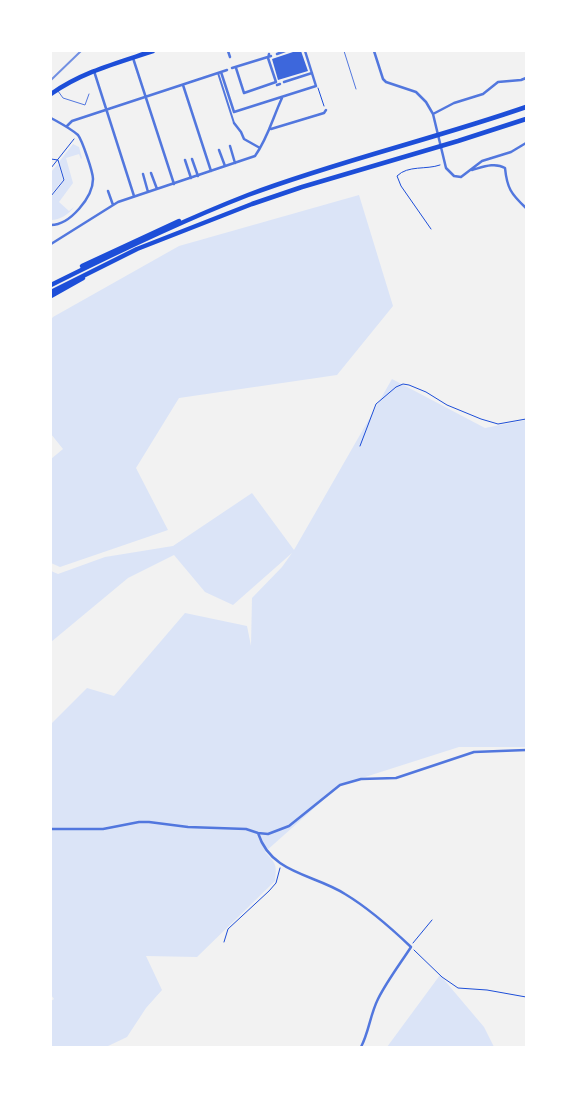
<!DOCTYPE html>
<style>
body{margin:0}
#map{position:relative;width:577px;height:1098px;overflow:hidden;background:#f2f2f2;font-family:Lato,sans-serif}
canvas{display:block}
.frame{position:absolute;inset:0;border:52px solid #fff;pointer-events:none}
</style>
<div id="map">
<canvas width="577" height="1098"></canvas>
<div class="frame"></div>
</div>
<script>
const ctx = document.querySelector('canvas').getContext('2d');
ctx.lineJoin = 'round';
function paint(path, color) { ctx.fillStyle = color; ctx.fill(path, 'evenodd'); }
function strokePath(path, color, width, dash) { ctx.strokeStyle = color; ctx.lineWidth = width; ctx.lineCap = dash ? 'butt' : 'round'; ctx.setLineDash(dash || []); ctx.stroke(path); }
paint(new Path2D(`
 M73 144 79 147 82 158 81 159 79 154 66 158 73 183 59 202 69 211 74 207C69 214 60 220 51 220V197L65 180 59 162Z
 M58 164 63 180 51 194V172Z
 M359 195 393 306 337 375 179 398 136 468 168 530 60 567 51 563V459L63 449 51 434V320L53 317 179 246Z
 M392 379 485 428 526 420V747H459L340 785 265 852C276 864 277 864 275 881L197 957 146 956 162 990 146 1008 127 1037 106 1047H51V1001L54 999 51 995V724L87 688 114 696 185 613 247 626 251 646 252 598 282 567 292 553 233 605 205 592 174 555 128 578 51 642V571L58 574 105 557 173 546 252 493 294 550Z
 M440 975 484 1027 494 1047H387Z`), '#dbe4f7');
paint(new Path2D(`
 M296 51H301L308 71 278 80 272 59Z`), '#3d67dc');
strokePath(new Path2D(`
 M318 88 324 106
 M51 159 58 160 64 180 51 196
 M51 168 74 139
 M431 229 401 186 397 176C408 165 426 170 440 165
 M360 446 376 404 396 387 403 384 409 385 426 392 447 405 481 419 498 424 526 419
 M224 942 228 929 269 891 276 883 280 868
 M413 943 432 920
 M414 950 442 977 458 988 487 990 526 997`), '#1d4ed8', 1);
strokePath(new Path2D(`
 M344 51 356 89
 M58 91 63 98 85 105 89 94`), '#5277de', 1);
strokePath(new Path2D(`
 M218 73 234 123`), '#5277de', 2);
strokePath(new Path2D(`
 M228 51 230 57
 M374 51 383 79 386 82 416 92 426 102 433 114 446 168 454 176 461 177 482 161 511 152 526 143
 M277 54 285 51
 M133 58 174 184
 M232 68 271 56
 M236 68 244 93 276 82 268 58 269 54
 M94 71 134 196
 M221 72 234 112 316 86 305 51
 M284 82 312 73
 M183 85 211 171
 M277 85 280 84
 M433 114 454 103 483 94 498 82 521 80 526 78
 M51 118C60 123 70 128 78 135 82 140 93 172 93 179 93 197 70 225 51 225
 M234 123 241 132 244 139 260 148
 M67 126 72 121 227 70
 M271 129 324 113 326 110
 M230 146 235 163
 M219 150 225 166
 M192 159 198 176
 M185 160 191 178
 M472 170C483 167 495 162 505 168 507 188 511 194 526 208
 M151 173 157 189
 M143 174 148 192
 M108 191 113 205
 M51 244 118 202 255 156C268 138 273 117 282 98
 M51 829H103L139 822H149L188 827 246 829 258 833 268 834 289 826 340 785 361 779 396 778 474 752 526 750
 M258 833C271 874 314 874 345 894 370 909 390 927 411 947 400 964 387 981 378 999 370 1015 369 1032 361 1047`), '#5277de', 2.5);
strokePath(new Path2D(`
 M51 94C82 72 117 63 153 51`), '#1d4ed8', 4.5);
strokePath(new Path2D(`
 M82 266 179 221
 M51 285C115 253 181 221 248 195 338 161 434 139 526 107
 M51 292 137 249 252 204 302 187 458 141 526 119
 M51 296 83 278`), '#1d4ed8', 4.5);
strokePath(new Path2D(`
 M51 80 81 51`), '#7290e2', 2);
</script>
